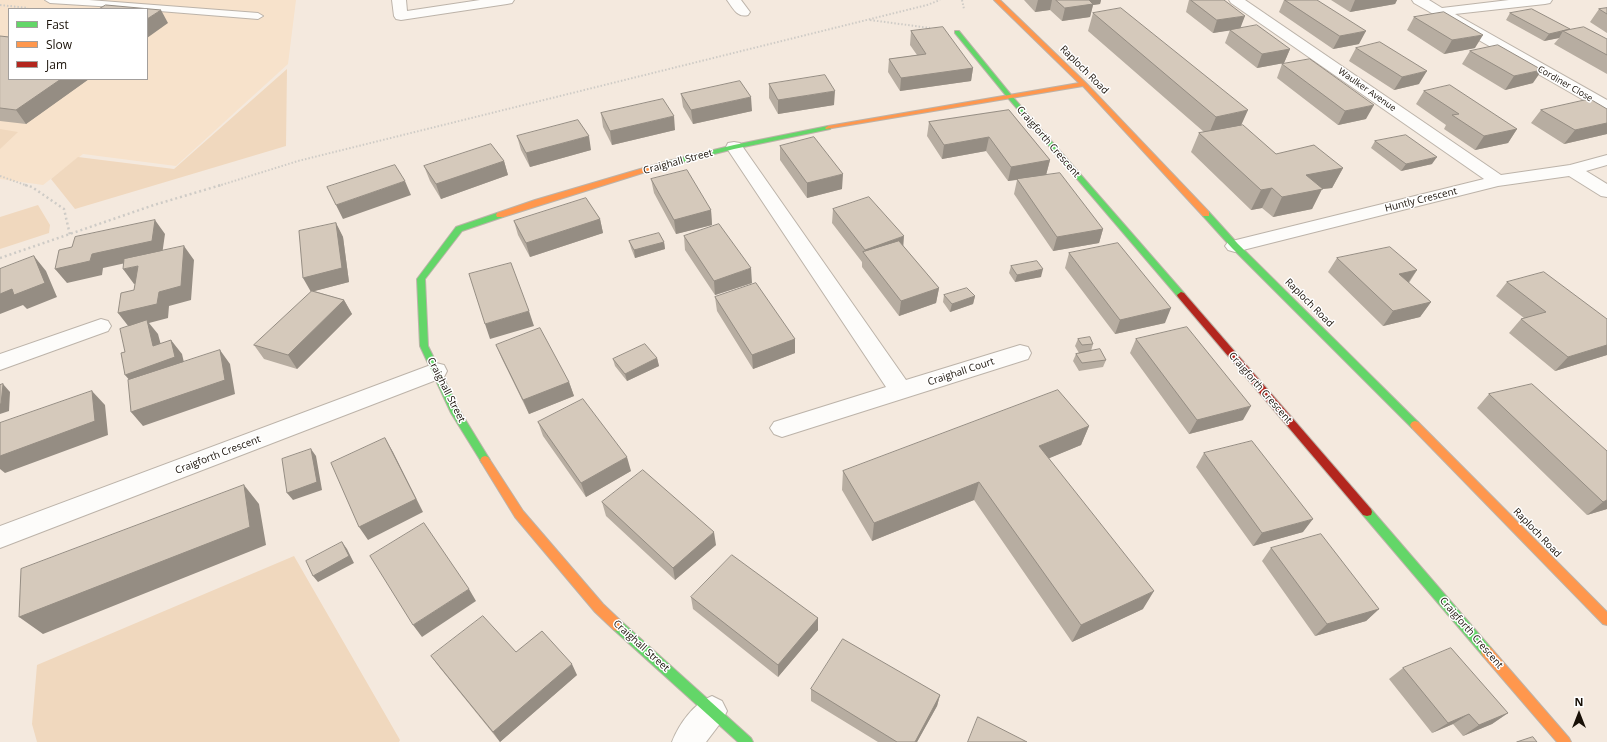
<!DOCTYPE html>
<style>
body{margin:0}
#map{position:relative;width:1607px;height:742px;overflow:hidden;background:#f4e9de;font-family:"Open Sans",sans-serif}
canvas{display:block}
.legend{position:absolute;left:8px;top:8px;width:140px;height:72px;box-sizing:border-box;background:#fff;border:1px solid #a39f9c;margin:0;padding:5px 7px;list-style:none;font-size:12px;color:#181007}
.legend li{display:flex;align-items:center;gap:8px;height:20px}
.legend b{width:20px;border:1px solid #a39f9c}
.north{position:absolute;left:1559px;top:694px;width:40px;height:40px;-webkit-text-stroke:3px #fff;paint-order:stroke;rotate:0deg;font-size:11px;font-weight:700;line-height:16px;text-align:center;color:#181007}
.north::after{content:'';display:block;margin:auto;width:14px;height:18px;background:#181007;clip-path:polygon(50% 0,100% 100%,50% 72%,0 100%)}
</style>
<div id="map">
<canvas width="1607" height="742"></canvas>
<ul class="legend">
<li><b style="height:5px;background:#63d668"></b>Fast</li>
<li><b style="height:5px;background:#ff974d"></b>Slow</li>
<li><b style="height:5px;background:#b3261e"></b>Jam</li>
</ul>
<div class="north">N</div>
</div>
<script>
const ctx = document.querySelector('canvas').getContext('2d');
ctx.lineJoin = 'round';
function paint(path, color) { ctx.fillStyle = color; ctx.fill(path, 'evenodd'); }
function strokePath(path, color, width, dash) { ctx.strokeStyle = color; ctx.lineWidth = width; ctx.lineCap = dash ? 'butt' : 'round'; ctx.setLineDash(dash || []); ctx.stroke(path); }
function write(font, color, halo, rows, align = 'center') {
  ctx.font = font + ' "Open Sans",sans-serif'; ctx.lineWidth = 3; ctx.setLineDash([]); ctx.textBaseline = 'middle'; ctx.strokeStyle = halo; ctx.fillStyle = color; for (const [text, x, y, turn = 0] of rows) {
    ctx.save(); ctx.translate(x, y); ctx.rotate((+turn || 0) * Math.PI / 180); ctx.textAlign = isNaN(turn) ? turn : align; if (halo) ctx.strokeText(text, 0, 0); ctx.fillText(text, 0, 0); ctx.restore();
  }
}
paint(new Path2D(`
 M0 0H296L288 64 176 166 83 154 43 185 0 179ZM9 9H147V79H9Z`), '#f7e2cb');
paint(new Path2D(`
 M287 69 286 146 75 209 51 179 78 157 174 169Z
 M0 129 18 132 0 149Z
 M38 205 50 225 49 233 0 249V217Z
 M294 556 400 740 399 742H37L32 724 37 665Z`), '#f0d8be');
const lane = new Path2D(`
 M45 0H89L258 13 263 16 258 19 147 10V9L50 3Z`);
const street = new Path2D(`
 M392 0H406L407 11 480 0H514L512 3 507 4 401 20 396 19 394 16Z
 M727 0H741L750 12 748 15C737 18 733 8 727 0Z
 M1229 0H1245L1501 175 1570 165 1607 155V165L1586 171 1607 184V197L1601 196 1569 176 1498 186 1235 252 1228 250 1225 246 1228 242 1484 179 1231 3Z
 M1412 0H1429L1442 8 1509 0H1552L1550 3 1545 4 1455 14 1607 100V112L1601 110 1414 3Z
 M734 142 740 143 906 380 1020 345 1028 347 1031 353 1028 359 782 437 774 434 770 428 774 422 886 387 726 147 728 143Z
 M101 319 108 321 111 326 108 331 0 370V354Z
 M436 363 444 365 447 371 444 377 0 548V526Z
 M712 696 722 701 727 711 722 721 706 742H672C679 724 694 703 712 696Z`);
const fast = new Path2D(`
 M955 31H959L1012 96 1184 293 1185 295 1184 297H1178L1008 98 955 33Z
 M828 126 831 128 830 129 734 149 667 166 663 164 664 162 734 145Z
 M1203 212H1209L1238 244 1418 422 1420 425 1418 428H1412L1232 248 1203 216Z
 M497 213H503L504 215 503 217 462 231 425 279 428 346 460 411 490 460 488 463 485 464 482 463 451 413 420 346 417 279 456 227Z
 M1367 508 1371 509 1491 648 1493 652 1491 656 1487 658 1483 656 1363 515 1362 512 1363 509Z
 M618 621 622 622 751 738 753 742H738L614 630 612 626 614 622Z`);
const slow = new Path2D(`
 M994 0H1000L1086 83 1209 212V216H1203L1083 86 826 129 825 128 828 126 1079 83Z
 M664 162H670L671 164 503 217H497L496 215 497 213 535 200Z
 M1415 421 1418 422 1607 612V625L1603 624 1412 428 1410 425 1412 422Z
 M485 456 488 457 523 511 603 604 622 622 624 626 622 630 618 631 614 630 595 612 515 517 480 460 482 457Z
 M1487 646 1491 648 1569 738 1571 742H1557L1483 656 1481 652 1483 648Z`);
const jam = new Path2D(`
 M1181 292 1184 293 1371 509 1372 512 1371 515 1367 516 1363 515 1178 297 1177 295Z`);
strokePath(lane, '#bcb3a9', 2);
strokePath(street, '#bcb3a9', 2);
strokePath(fast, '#bcb3a9', 2);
strokePath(slow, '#bcb3a9', 2);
strokePath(jam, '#bcb3a9', 2);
strokePath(new Path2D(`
 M962 0 964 9
 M0 5 28 8
 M870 20 930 28
 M0 176 28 186
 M218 186 298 161 927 5 940 0`), '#cecbc6', 2, [1.5, 2]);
strokePath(new Path2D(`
 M25 185 32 187 64 209 70 235
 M0 258 154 205 221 185`), '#cecbc6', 2.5, [2, 3]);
paint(lane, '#fdfcfa');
paint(street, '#fdfcfa');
paint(fast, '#63d668');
paint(slow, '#ff974d');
paint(jam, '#b3261e');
paint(new Path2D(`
 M1024 0H1101L1100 4 1093 5 1090 17 1062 21 1050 10 1035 12Z
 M1189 0H1224L1241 28 1290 49 1284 63 1257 68 1225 43 1230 30 1213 33 1186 12Z
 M1284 0H1317L1359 44 1333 49 1279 12Z
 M1331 0H1397L1395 4 1350 12Z
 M1607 8V33L1590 22 1599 9Z
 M1093 13 1241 125 1276 154 1343 168 1332 188 1322 189 1312 209 1273 217 1262 208 1251 210 1191 152 1199 133 1204 132 1088 31Z
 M1510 13 1607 39V74L1554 44 1559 38 1544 41 1506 20Z
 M1414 17 1475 48 1444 54 1407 30Z
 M911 31 973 68 971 81 900 91 888 72 889 59 917 55 910 45Z
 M0 36 9 79H89L26 124 0 121Z
 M1356 48 1419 84 1394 90 1349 61Z
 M1470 51 1533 83 1505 90 1462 64Z
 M1282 64 1366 119 1338 125 1277 78Z
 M769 84 834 105 778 114 769 98Z
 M1424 91 1517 129 1508 143 1475 150 1444 129 1446 125 1416 104Z
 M681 94 752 111 693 124 683 107Z
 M1607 109V134L1564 144 1531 123 1541 110Z
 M1009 110 1050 160 1046 175 1103 229 1099 243 1053 251 1014 194 1017 180 1008 181 986 151 942 159 927 136 929 122Z
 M601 113 675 130 612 145 603 127Z
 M517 136 591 150 530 167 521 150Z
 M1375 141 1432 164 1401 171 1371 148Z
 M780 146 842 189 807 198 780 160Z
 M504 161 508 175 441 199 430 181 424 166Z
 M651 179 711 210 712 225 676 234 654 193Z
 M833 209 903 246 939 288 936 303 899 316 862 267V262L832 223Z
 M600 219 603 233 530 257 518 235 514 221Z
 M336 223 343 237 349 282 314 291 344 300 352 314 297 369 264 359 254 345 311 292Z
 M684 236 752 283 715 295 685 250Z
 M629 241 664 242 665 249 635 258 631 248Z
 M1069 253 1165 323 1115 334 1065 268Z
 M1337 258 1417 270 1409 283 1431 302 1420 317 1383 326 1328 272Z
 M1011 266 1041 277 1015 282 1009 273Z
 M1507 282 1607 319V355L1555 371 1509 333 1521 319 1524 318 1496 296Z
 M944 295 975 296 973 304 950 312 943 302Z
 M715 297 795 339V353L753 369 717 311Z
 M1078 339 1093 344 1091 351 1106 360 1103 367 1079 371 1073 361 1076 354 1079 353 1075 346Z
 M1136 339 1243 420 1189 434 1130 353Z
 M496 345 569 382 574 396 529 414 502 359Z
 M657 358 659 366 627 381 615 366 613 359Z
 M1489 394 1607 451V509L1587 515 1477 408Z
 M538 422 631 471 586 497 543 436Z
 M1089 426 1081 445 1049 458 1143 609 1072 642 974 500 872 541 842 490 843 471Z
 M1204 453 1303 532 1253 546 1196 467Z
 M602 502 716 545 675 580 606 516Z
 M1271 548 1379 609 1366 621 1315 636 1262 561Z
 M691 597 818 618V630L778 677 693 609Z
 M516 652 577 675 500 742 440 668 431 656Z
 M1403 668 1508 713 1492 724 1463 736 1453 724 1432 733 1389 679Z
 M811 689 940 695 937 706 917 742H878L811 701Z`), '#b7ada1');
paint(new Path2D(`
 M1038 0H1052L1050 10 1035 12Z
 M1080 0H1101L1100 4 1093 5 1090 17 1062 21 1065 8Z
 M1355 0H1397L1395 4 1350 12Z
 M161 10 168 23 147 38V19Z
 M1245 16 1240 29 1213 33 1217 20Z
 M1366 31 1359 44 1333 49 1340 36Z
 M1563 31 1559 38 1544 41 1549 34Z
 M1483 35 1475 48 1444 54 1452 40Z
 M1290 49 1284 63 1257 68 1262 54Z
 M973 68 971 81 900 91 901 78Z
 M1542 70 1533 83 1505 90 1514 76Z
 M1427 71 1419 84 1394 90 1402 77Z
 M61 79H89L26 124 16 110Z
 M835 91 834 105 778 114V100Z
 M751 97 752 111 693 124 691 110Z
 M1374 105 1366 119 1338 125 1345 111Z
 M1248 110 1239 130 1208 136 1216 117Z
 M674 116 675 130 612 145 610 131Z
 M1607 123V134L1564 144 1575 130Z
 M1517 129 1508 143 1475 150 1484 136Z
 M589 136 591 150 530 167 526 153Z
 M989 137 986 151 942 159 944 145Z
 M1437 157 1432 164 1401 171 1406 164Z
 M1050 160 1046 175 1008 181 1011 167Z
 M504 161 508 175 441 199 436 184Z
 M1343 168 1332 188 1322 189 1312 209 1273 217 1282 197 1306 175Z
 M843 174 842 189 807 198V183Z
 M405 181 411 195 343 219 336 205Z
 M1272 188 1262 208 1251 210 1261 190Z
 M711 210 712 225 676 234 674 220Z
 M600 219 603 233 530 257 526 243Z
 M155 220 165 234 162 255 103 268 102 275 67 283 55 269 92 254Z
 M336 223 343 237 349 282 311 292 303 278Z
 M1103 229 1099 243 1053 251 1057 237Z
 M904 236 903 250 864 254 865 250Z
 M664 242 665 249 635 258 634 250Z
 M184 246 194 260 191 300 169 306 168 318 149 323 158 334 165 360 171 340 182 354 186 371 137 389 125 375 153 346 129 327 118 313 159 292Z
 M34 256 46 271 57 297 27 309 23 305 0 314V294Z
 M138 266 148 281 134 284 123 269Z
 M751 268 752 283 715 295 714 281Z
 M1043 269 1041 277 1015 282 1017 275Z
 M1417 270 1407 284 1399 274Z
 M939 288 936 303 899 316 901 301Z
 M975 296 973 304 950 312 952 304Z
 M344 300 352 314 297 369 288 355Z
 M1431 302 1420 317 1383 326 1393 311Z
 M1171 308 1165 323 1115 334 1120 320Z
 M529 311 534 326 490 339 485 324Z
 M795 339V353L753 369 752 355Z
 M1607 345V355L1555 371 1568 357Z
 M220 350 230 364 235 394 143 426 131 412Z
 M657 358 659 366 627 381 625 374Z
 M569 382 574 396 529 414 523 400Z
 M3 384 10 392 9 411 0 414V404Z
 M92 391 105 405 108 435 5 473 0 469V456Z
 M1251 406 1243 420 1189 434 1197 420Z
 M1089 426 1081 445 1033 465 1039 446Z
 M385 438 393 452 423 512 368 540 359 527Z
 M311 449 316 456 322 490 293 500 287 493Z
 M627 457 631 471 586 497 581 483Z
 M979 482 974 500 872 541 874 523Z
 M244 485 259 504 266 545 43 634 19 617Z
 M1607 500V509L1587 515 1603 502Z
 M1313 519 1303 532 1253 546 1262 533Z
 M714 532 716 545 675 580 673 568Z
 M342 542 347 549 354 563 318 582 313 576Z
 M469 589 476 601 422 637 413 625Z
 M1154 591 1143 609 1072 642 1081 625Z
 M1379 609 1366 621 1315 636 1327 624Z
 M818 618V630L778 677V665Z
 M572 664 577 675 500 742 493 732Z
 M940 695 937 706 917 742H915Z
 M1508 713 1492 724 1463 736 1479 725Z
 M1469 714 1453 724 1432 733 1448 723Z`), '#958d83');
const building = new Path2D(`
 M1056 0H1089L1093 4 1065 8Z
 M1191 0H1224L1245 16 1217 20Z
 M1285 0H1317L1366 31 1340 36Z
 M106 5 161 10 147 19V9H99Z
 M1121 8 1248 110 1216 117 1093 13Z
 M1607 8V14L1599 9Z
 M1532 9 1570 29 1549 34 1510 13Z
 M1444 12 1483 35 1452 40 1414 17Z
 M1257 25 1290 49 1262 54 1230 30Z
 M943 27 973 68 901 78 889 59 926 54 911 31Z
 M1584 27 1607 39V55L1563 31Z
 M0 36 9 37V79H61L16 110 0 108Z
 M1380 42 1427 71 1402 77 1356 48Z
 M1498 45 1542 70 1514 76 1470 51Z
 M1310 59 1374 105 1345 111 1282 64Z
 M825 75 835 91 778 100 769 84Z
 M740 81 751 97 691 110 681 94Z
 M1450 85 1517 129 1484 136 1452 115 1459 114 1424 91Z
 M663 99 674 116 610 131 601 113Z
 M1590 99 1607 109V123L1575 130 1541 110Z
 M1009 110 1050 160 1011 167 989 137 944 145 929 122Z
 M578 120 589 136 526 153 517 136Z
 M1243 125 1276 154 1314 145 1343 168 1306 175 1323 189 1282 197 1272 188 1261 190 1199 133Z
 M1406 135 1437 157 1406 164 1375 141Z
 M814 137 843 174 807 183 780 146Z
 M491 144 504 161 436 184 424 166Z
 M395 165 405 181 336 205 327 187Z
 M687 170 711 210 674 220 651 179Z
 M1060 173 1103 229 1057 237 1017 179Z
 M869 197 904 236 865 250 833 209Z
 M586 198 600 219 526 243 514 221Z
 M155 220 152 241 92 254 90 261 55 269 59 250 72 247 75 237Z
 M336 223 342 268 303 278 299 231Z
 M719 224 751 268 714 281 684 236Z
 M659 233 664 242 634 250 629 241Z
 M899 241 939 288 901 301 863 252Z
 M1118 243 1171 308 1120 320 1069 253Z
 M184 246 181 286 159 292 157 304 118 313 121 293 134 290 138 266 123 269 124 259Z
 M1390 247 1417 270 1399 274 1431 302 1393 311 1337 258Z
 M34 256 45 283 14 295 12 289 0 294V269Z
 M1037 261 1043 269 1017 275 1011 266Z
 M511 263 529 311 485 324 469 274Z
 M1544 272 1607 319V345L1568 357 1521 319 1546 312 1507 282Z
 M756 283 795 339 752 355 715 297Z
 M967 288 975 296 952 304 944 295Z
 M312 291 344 300 288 355 254 345Z
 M147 320 153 346 171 340 175 357 125 375 121 353 125 352 120 329Z
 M1187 327 1251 406 1197 420 1136 339Z
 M540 328 569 382 523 400 496 345Z
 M1090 337 1093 344 1082 345 1078 339Z
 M645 344 657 358 625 374 613 359Z
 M1100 349 1106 360 1082 363 1076 354Z
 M220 350 225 380 131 412 128 380Z
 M3 384 1 404H0V385Z
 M1532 384 1607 451V500L1603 502 1489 394Z
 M1058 390 1089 426 1039 446 1154 591 1081 625 979 482 874 523 843 471Z
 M92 391 95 421 0 456V423Z
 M583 399 627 457 581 483 538 422Z
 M385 438 416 499 359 527 331 463Z
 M1252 441 1313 519 1262 533 1204 453Z
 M311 449 317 482 287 493 282 459Z
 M643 470 714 532 673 568 602 502Z
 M244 485 250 527 19 617 21 569Z
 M424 523 469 589 413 625 370 556Z
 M1321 534 1379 609 1327 624 1271 548Z
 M342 542 349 556 313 576 306 561Z
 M732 555 818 618 778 665 691 597Z
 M483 616 516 652 542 631 572 664 493 732 431 656Z
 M843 639 940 695 915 742H897L811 689Z
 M1451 648 1508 713 1479 725 1469 714 1448 723 1403 668Z
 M978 717 1027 742H968Z
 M1533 737 1537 742H1517Z`);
paint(building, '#d5c9bb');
strokePath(building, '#958d83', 1);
write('9px', '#181007', '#fff', [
 ["Cordiner Close",1565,84,30],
 ["Waulker Avenue",1367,90,35]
]);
write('10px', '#181007', '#fff', [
 ["Raploch Road",1084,70,45],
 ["Craigforth Crescent",1048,142,49],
 ["Craighall Street",678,162,-15],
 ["Huntly Crescent",1421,200,-14],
 ["Raploch Road",1309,303,45],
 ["Craighall Court",961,372,-18],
 ["Craigforth Crescent",1260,388,49],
 ["Craighall Street",446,390,63],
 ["Craigforth Crescent",218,455,-21],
 ["Raploch Road",1537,533,46],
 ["Craigforth Crescent",1471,633,49],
 ["Craighall Street",641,646,42]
]);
</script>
